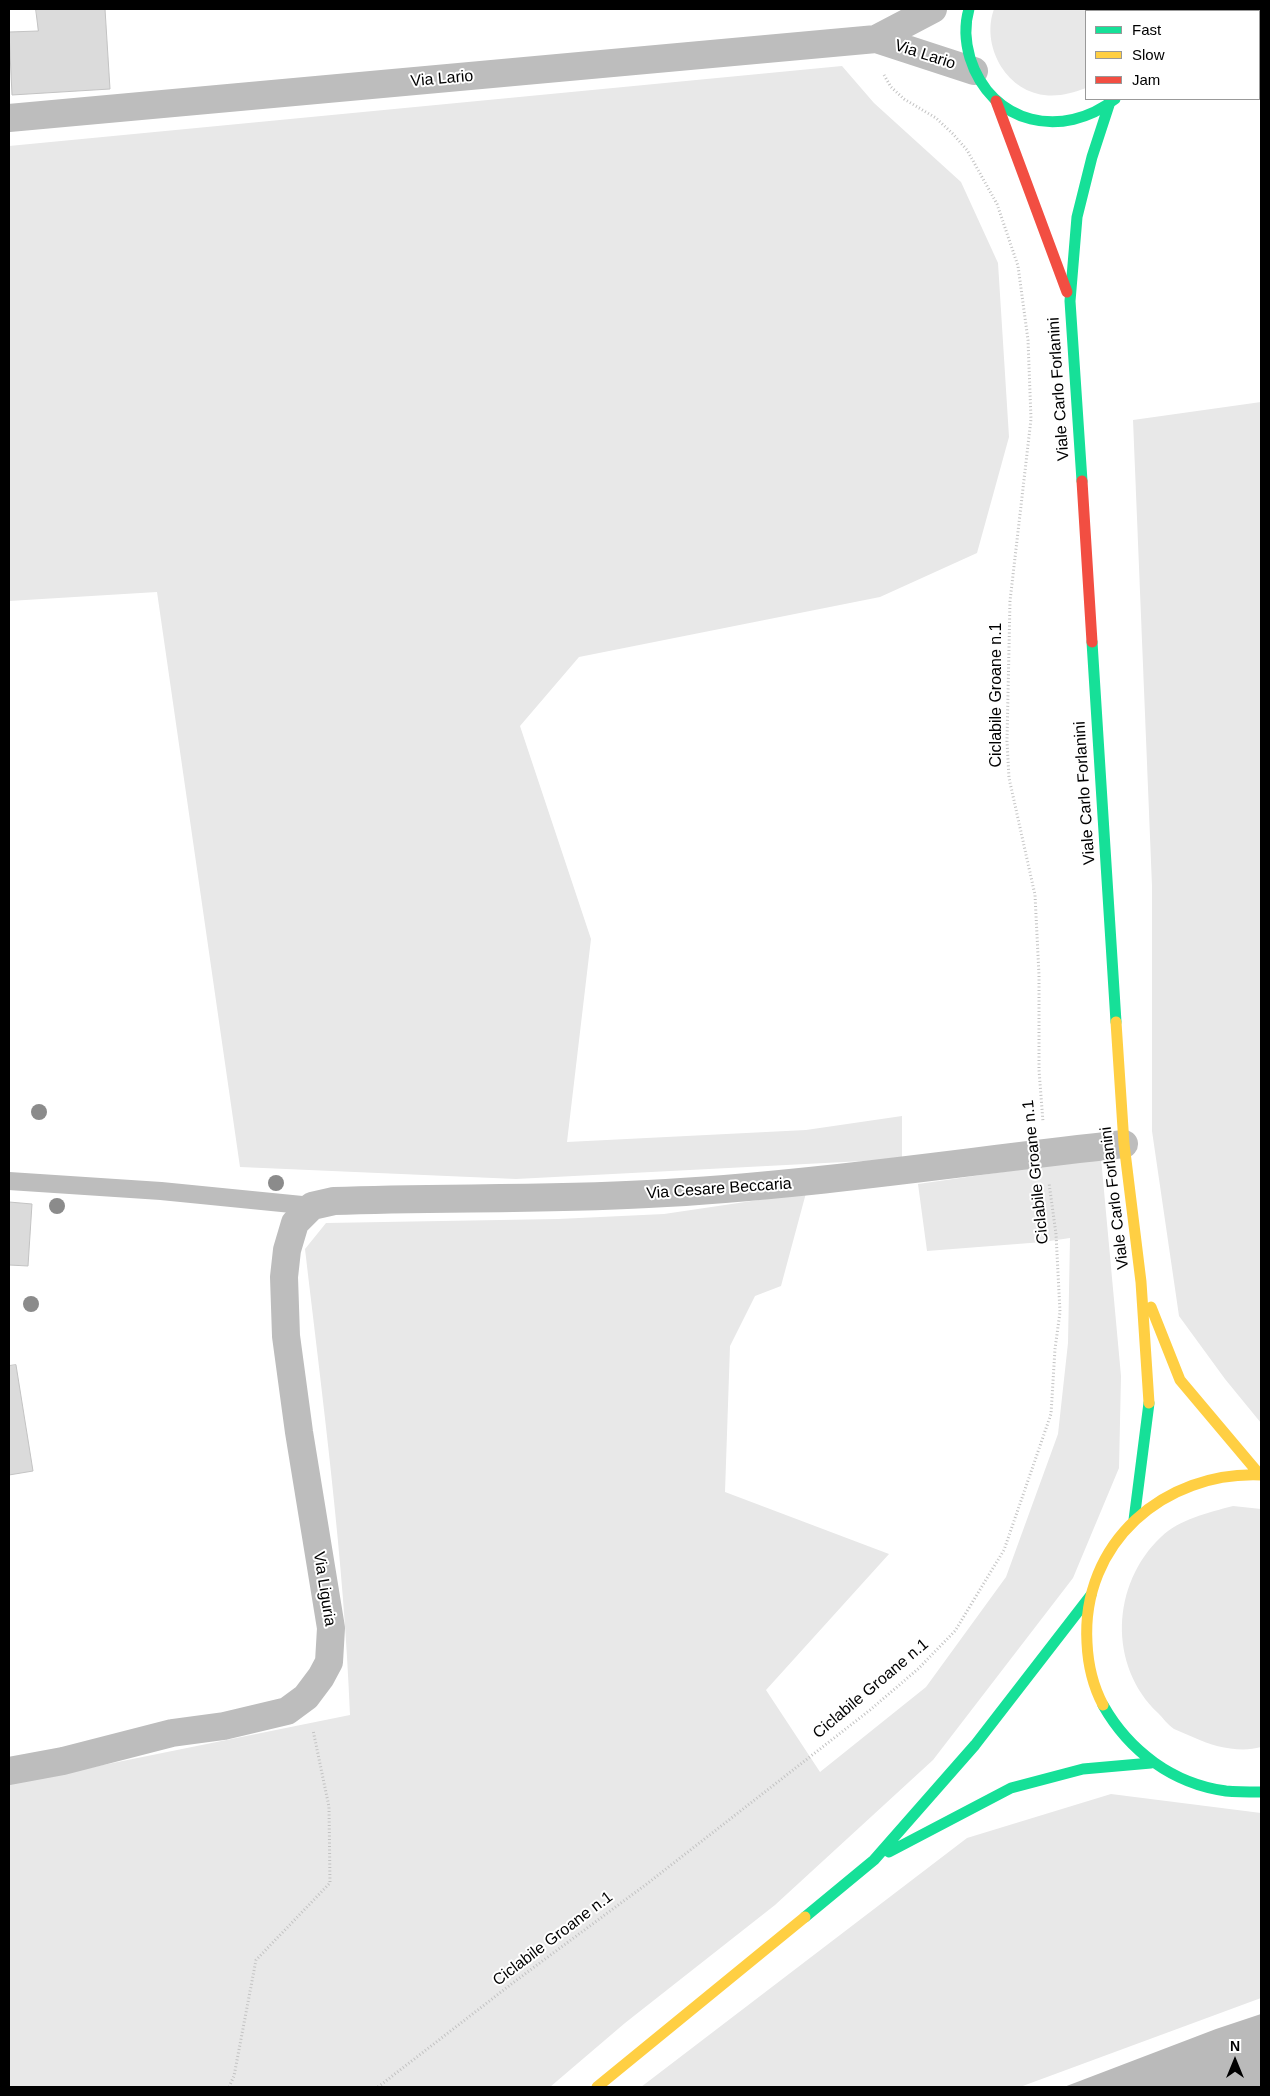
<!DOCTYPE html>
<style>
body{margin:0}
#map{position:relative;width:1270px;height:2096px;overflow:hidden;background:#fff;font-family:Helvetica,sans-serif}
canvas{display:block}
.frame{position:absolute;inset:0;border:10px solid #000;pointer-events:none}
.legend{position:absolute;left:1085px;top:10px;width:175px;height:90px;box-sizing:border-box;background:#fff;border:1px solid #999;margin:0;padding:6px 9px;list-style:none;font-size:15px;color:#000}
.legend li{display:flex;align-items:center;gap:10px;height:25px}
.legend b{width:25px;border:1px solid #999}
.north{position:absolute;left:1210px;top:2036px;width:50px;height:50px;-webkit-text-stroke:4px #fff;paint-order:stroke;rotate:0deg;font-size:14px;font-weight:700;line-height:20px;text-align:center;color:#000}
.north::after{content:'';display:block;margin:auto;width:18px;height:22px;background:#000;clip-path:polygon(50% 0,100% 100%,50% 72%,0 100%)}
</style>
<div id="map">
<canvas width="1270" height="2096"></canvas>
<div class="frame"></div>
<ul class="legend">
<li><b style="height:6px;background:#16e098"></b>Fast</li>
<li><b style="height:6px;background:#ffcf43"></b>Slow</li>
<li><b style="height:6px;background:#f24e42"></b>Jam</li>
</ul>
<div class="north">N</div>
</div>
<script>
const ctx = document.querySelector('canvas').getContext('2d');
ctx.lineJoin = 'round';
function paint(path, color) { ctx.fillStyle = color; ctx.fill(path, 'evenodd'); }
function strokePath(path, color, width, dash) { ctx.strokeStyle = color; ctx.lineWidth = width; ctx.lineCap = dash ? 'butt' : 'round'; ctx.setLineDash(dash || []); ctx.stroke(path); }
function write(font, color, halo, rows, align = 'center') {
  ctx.font = font + ' Helvetica,sans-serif'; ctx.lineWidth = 4; ctx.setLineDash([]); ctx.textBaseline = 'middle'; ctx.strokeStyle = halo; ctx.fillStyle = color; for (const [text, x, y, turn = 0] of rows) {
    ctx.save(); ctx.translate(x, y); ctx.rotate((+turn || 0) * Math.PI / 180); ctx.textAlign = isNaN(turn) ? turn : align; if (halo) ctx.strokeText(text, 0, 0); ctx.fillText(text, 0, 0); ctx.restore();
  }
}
paint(new Path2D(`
 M994 9H1116L1117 11H1086V88C1072 93 1059 97 1044 95 1005 90 981 45 994 9Z
 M842 66 874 103 961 182 998 263 1009 437 977 553 880 597 579 657 520 726 591 939 567 1142 806 1130 902 1116V1159L516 1179 240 1167 157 592 9 601V146Z
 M1261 402V1423L1225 1379 1179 1316 1152 1131V886L1133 420Z
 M1101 1158 1121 1376 1119 1468 1073 1578 933 1760 775 1905 625 2023 550 2087H9V1784L350 1715C344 1559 323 1403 305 1249L326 1223 558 1219 664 1214 806 1193 781 1286 755 1296 730 1346 725 1492 889 1554 766 1690 820 1772 926 1687 1006 1577 1058 1434 1068 1343 1070 1238 1043 1242 927 1251 918 1184Z
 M1233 1506 1261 1509V1747C1241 1753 1214 1747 1195 1738 1188 1735 1181 1732 1174 1729 1168 1725 1163 1718 1158 1713 1108 1666 1111 1584 1161 1537 1180 1519 1207 1513 1233 1506Z
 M1111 1794 1261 1813V1998L1020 2087H641L967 1838Z`), '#e8e8e8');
paint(new Path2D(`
 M1261 2014V2087H1064L1216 2029Z`), '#bababa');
const building = new Path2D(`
 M36 9H105L110 89 12 95 9 32 38 31Z
 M9 1202 32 1204 28 1266 9 1265Z
 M16 1365 33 1471 9 1475V1366Z`);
paint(building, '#dbdbdb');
strokePath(building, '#c3c3c3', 1);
strokePath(new Path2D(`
 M884 75 891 87 904 99 936 118 953 134 967 150 997 204 1018 266 1028 340 1031 419 1010 601 1007 741 1009 778 1035 895 1039 975V1070L1043 1122
 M229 2087 234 2076 256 1960 330 1883 329 1807 313 1730
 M378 2087 514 1982 648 1883 870 1710 918 1669 955 1631 1004 1550 1051 1414 1055 1349 1060 1312 1056 1234 1049 1183`), '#c2c2c2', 3, [1, 2.5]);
strokePath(new Path2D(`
 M9 1181 161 1191 312 1206`), '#bdbdbd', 18);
strokePath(new Path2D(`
 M876 39 974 71
 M9 118 876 39 933 9
 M9 1771 63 1761 172 1733 224 1726 287 1711 306 1697 321 1677 329 1662 331 1628 299 1432 286 1336 284 1277 287 1250 295 1223 312 1206 334 1201C438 1197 544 1200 648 1194 808 1186 965 1161 1124 1144`), '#bdbdbd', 28);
strokePath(new Path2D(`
 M969 9C964 26 965 41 970 58 991 125 1063 140 1115 99
 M1142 9 1143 11
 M1259 16 1261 15
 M1082 481 1070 301 1077 217 1092 157 1109 105
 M1092 642 1116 1022
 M1134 1520 1149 1403
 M1103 1705C1129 1751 1173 1784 1226 1791 1237 1792 1250 1792 1261 1792
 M889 1852 1011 1788 1083 1769 1151 1763
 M805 1917 874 1860 975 1745 1091 1595`), '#16e098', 11);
strokePath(new Path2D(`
 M1116 1022 1124 1144 1141 1282 1149 1403
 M1151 1307 1180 1380 1260 1475
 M1103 1705C1093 1686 1088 1665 1087 1643 1081 1543 1164 1471 1261 1475
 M597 2087 805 1917`), '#ffcf43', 11);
strokePath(new Path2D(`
 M996 101 1067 292
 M1082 481 1092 642`), '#f24e42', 11);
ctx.fillStyle = '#8b8b8b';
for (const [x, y] of [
 [39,1112],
 [276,1183],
 [57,1206],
 [31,1304]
]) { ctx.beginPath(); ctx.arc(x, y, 8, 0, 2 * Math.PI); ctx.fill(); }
write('16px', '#000', '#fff', [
 ["Via Lario",925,55,18],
 ["Via Lario",442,79,-5],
 ["Viale Carlo Forlanini",1059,389,-94],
 ["Ciclabile Groane n.1",997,695,-90],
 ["Viale Carlo Forlanini",1085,793,-94],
 ["Ciclabile Groane n.1",1036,1172,-96],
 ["Via Cesare Beccaria",719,1189,-4],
 ["Viale Carlo Forlanini",1115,1198,-97],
 ["Via Liguria",324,1589,81],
 ["Ciclabile Groane n.1",871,1689,-40],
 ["Ciclabile Groane n.1",553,1939,-37]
]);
</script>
